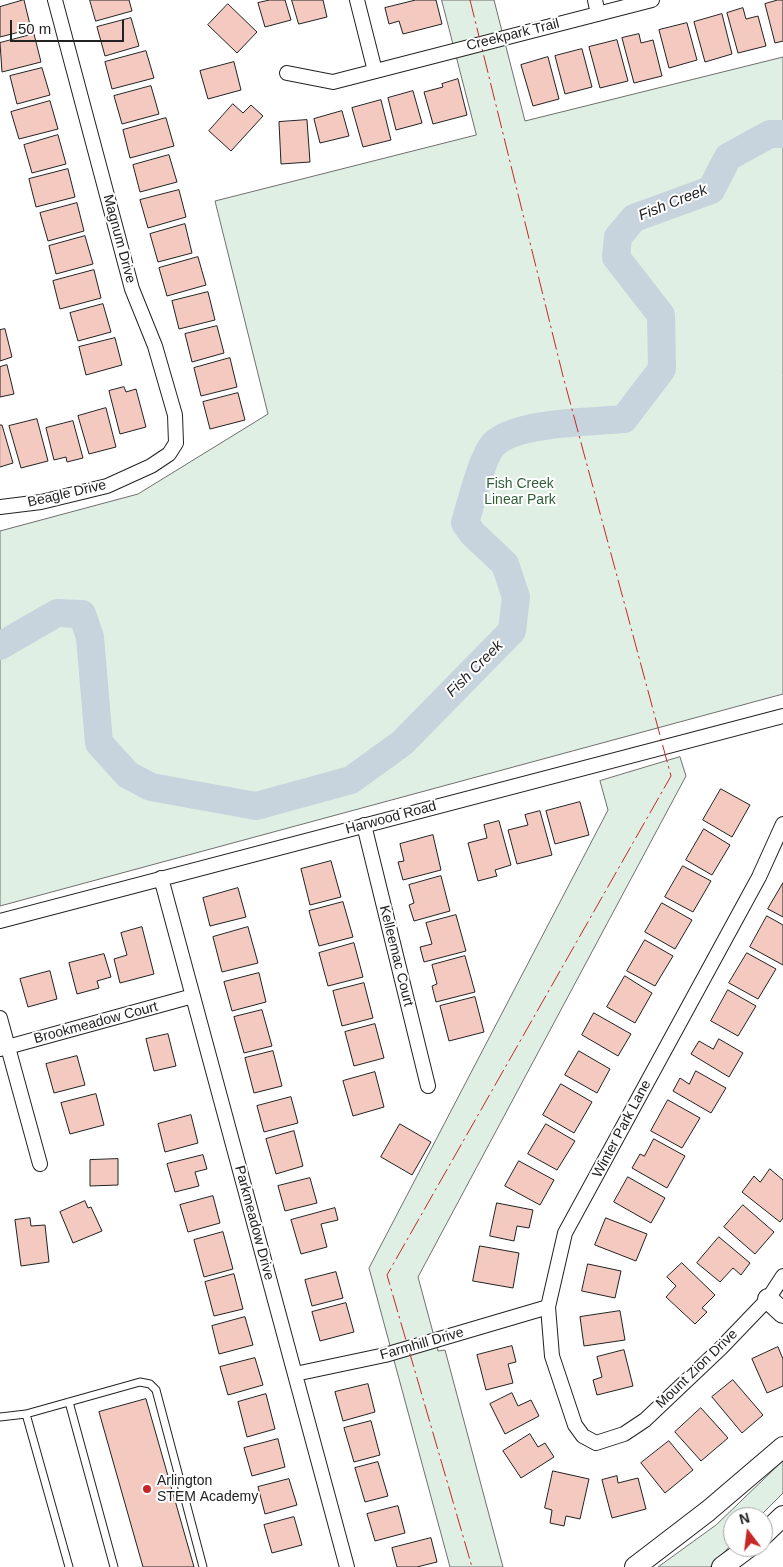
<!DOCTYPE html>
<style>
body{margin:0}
#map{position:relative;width:783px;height:1567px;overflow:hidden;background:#fff;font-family:Helvetica,sans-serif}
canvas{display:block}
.north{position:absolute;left:723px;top:1507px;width:50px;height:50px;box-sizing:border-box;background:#fff;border:1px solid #a7a7a7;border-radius:50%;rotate:345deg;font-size:14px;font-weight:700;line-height:20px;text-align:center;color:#222}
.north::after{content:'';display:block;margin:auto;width:18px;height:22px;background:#c62828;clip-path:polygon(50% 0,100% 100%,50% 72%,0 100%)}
.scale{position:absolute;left:10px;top:20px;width:114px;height:22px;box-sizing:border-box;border:2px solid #222;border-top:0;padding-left:6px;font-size:15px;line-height:18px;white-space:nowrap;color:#222;-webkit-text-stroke:4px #fff;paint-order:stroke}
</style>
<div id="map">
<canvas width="783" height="1567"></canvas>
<div class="north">N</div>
<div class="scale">50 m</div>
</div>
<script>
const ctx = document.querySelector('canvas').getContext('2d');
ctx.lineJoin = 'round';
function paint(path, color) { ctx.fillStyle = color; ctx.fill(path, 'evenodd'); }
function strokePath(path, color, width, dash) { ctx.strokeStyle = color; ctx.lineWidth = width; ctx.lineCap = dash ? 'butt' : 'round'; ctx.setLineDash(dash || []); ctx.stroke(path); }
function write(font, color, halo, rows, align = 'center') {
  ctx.font = font + ' Helvetica,sans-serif'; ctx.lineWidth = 4; ctx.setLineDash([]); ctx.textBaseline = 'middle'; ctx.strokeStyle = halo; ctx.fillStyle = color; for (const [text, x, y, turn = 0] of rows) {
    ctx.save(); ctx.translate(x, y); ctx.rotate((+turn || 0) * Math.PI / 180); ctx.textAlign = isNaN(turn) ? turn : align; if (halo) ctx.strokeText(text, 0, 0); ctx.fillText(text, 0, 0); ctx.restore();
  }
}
const green = new Path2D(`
 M442 0H494L525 121 783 57V694L0 906V531L138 494 268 414 215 201 476 135Z
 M680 757 686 776 418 1277 438 1351 445 1350 503 1567H450L369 1268 608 810 600 781Z
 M783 1461V1493L759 1517H733V1543L710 1567H658L716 1525Z`);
paint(green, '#e0efe3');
strokePath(green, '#6f6f6f', 1);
strokePath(new Path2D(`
 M0 646 57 613 82 614 90 637 99 743 128 775 151 787 256 806 351 780 402 743 512 631 516 597 505 564 473 534 465 523C470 506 483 454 494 444 516 422 592 422 624 419L662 369 661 315 616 257 618 237 634 218 711 190 728 157 770 134H783`), '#c7d3dd', 28);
const building = new Path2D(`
 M24 0 31 29 0 37V7Z
 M90 0H129L132 11 96 21Z
 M270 0H285L291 20 265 27 258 3Z
 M292 0H323L327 17 299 24Z
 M416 0H436L442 24 403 34 399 21 389 24 385 8Z
 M778 0H783V41L775 43 765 4Z
 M228 4 257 32 237 53 208 25Z
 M743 8 746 19 758 16 766 46 738 53 727 13Z
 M722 14 732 54 705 62 694 22Z
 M131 18 139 46 105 56 97 27Z
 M687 23 697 60 669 68 659 30Z
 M34 34 41 62 2 72 0 43Z
 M639 34 641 43 653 40 662 76 634 83 622 38Z
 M617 40 628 81 600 88 589 47Z
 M582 49 592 87 565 94 555 56Z
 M146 51 154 78 112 89 105 62Z
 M548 57 559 99 533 106 521 65Z
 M234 62 241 90 208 99 200 71Z
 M42 68 50 95 17 104 10 76Z
 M458 79 467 115 433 124 424 92 443 87 442 84Z
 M151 86 159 114 122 124 114 96Z
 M413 91 422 123 396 130 388 98Z
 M381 100 391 140 363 147 352 108Z
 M50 101 58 129 19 139 11 112Z
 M233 104 243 113 251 105 263 116 231 151 209 131Z
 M342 111 349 136 320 143 314 119Z
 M166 118 174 146 130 158 123 130Z
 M307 120 310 162 281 164 279 122Z
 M58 135 66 164 32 173 24 145Z
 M169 155 177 182 140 192 133 165Z
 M68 169 75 197 36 207 29 179Z
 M179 190 186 217 148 228 140 200Z
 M77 203 84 231 48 241 40 213Z
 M185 224 192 253 158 262 150 234Z
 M85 236 93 264 56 274 49 246Z
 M198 257 206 285 167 296 159 268Z
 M94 270 101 298 60 309 53 281Z
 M208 292 215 320 179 329 172 301Z
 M103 304 111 332 78 341 70 313Z
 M217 326 224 353 192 362 185 334Z
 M5 329 12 357 0 361V330Z
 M115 338 122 365 86 375 79 347Z
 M230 358 237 387 201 396 194 368Z
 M7 365 14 394 0 397V367Z
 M124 387 126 392 136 389 146 427 120 434 109 391Z
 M238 393 245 420 210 429 203 402Z
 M106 408 116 447 89 454 78 416Z
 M37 419 48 461 21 468 9 426Z
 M73 421 83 458 67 462 66 457 54 460 46 428Z
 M0 425H2L13 463 0 467Z
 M721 789 750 805 732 837 703 820Z
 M580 802 589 835 555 844 546 811Z
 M540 811 552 855 517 864 508 830 528 825 525 815Z
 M499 821 511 865 495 870 497 876 478 881 468 843 487 838 484 825Z
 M704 829 730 845 712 875 686 860Z
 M433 835 441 870 403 880 398 862 404 861 400 844Z
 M331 861 341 897 310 905 301 869Z
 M683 866 711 881 693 912 665 897Z
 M441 876 450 911 414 921 409 905 414 903 409 885Z
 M783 883V917L768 909Z
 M238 888 246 917 210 926 203 898Z
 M343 902 353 937 319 946 309 911Z
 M662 903 692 920 675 949 645 932Z
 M456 915 466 951 424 962 420 947 432 944 426 923Z
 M767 916 783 925V965L750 947Z
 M142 927 154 974 120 983 114 959 127 955 121 933Z
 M248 927 258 963 222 972 213 937Z
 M645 940 673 956 655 986 627 971Z
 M354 943 363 977 328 986 319 953Z
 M747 953 776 969 758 999 729 983Z
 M104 954 111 977 97 981 99 988 77 994 69 963Z
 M465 956 475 992 436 1002 432 986 437 984 432 965Z
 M50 971 57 999 28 1007 20 979Z
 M259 973 266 1002 232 1011 224 982Z
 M625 976 652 993 635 1023 607 1007Z
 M364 983 373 1018 342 1026 333 991Z
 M728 990 756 1006 738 1036 711 1021Z
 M475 997 484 1032 449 1041 440 1006Z
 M262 1010 272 1046 244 1053 234 1017Z
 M594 1013 631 1034 618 1056 582 1035Z
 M375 1024 384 1058 354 1066 345 1032Z
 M168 1034 176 1066 154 1071 146 1039Z
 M719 1039 743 1053 729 1077 691 1054 699 1041 713 1049Z
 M273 1051 282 1086 254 1093 245 1058Z
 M579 1051 610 1069 597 1093 565 1075Z
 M77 1056 85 1085 54 1093 46 1064Z
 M696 1071 726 1088 711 1113 673 1091 680 1078 689 1084Z
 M375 1072 384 1107 353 1116 343 1081Z
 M561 1084 592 1102 574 1133 543 1115Z
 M96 1094 104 1125 70 1134 61 1103Z
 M291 1097 298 1123 264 1132 257 1106Z
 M668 1100 700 1118 682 1148 651 1131Z
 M191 1115 198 1143 165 1152 158 1124Z
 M400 1124 431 1142 412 1175 381 1157Z
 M546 1124 575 1141 557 1170 528 1154Z
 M294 1131 303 1166 276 1174 266 1139Z
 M654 1139 685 1156 667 1188 632 1168 640 1154 644 1156Z
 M203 1155 207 1169 195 1172 199 1186 175 1192 167 1164Z
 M118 1159V1185L90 1186V1160Z
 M519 1161 554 1180 540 1205 505 1186Z
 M770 1169 783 1180V1218L780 1222 742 1192 754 1176 760 1182Z
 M628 1177 665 1198 651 1223 614 1202Z
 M310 1178 317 1203 285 1211 278 1186Z
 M213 1196 220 1223 188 1232 180 1205Z
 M85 1201 88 1208 91 1207 102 1231 73 1243 60 1212Z
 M497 1203 533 1210 529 1228 517 1226 514 1241 490 1236Z
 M743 1205 774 1232 755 1254 724 1227Z
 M335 1208 338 1220 321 1224 327 1247 301 1254 291 1220Z
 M30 1218 31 1226 45 1225 49 1262 21 1266 15 1220Z
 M606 1218 647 1234 636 1261 595 1245Z
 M223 1232 233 1269 204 1277 194 1240Z
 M719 1237 750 1263 741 1275 733 1268 720 1282 697 1263Z
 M480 1246 519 1253 513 1288 473 1281Z
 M682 1263 715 1295 702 1308 707 1312 695 1324 666 1297 676 1286 667 1277Z
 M588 1264 621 1271 615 1298 582 1291Z
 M336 1272 343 1298 312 1306 305 1280Z
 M234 1274 243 1309 214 1316 205 1282Z
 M346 1303 354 1332 320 1341 312 1312Z
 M620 1311 625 1340 584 1346 580 1317Z
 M245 1317 253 1345 219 1354 212 1326Z
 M512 1346 516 1362 508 1364 513 1383 486 1390 477 1355Z
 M778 1347 783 1359V1386L767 1393 752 1359Z
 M624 1350 633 1386 597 1395 593 1380 602 1377 597 1357Z
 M255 1358 263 1385 228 1395 220 1367Z
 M733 1380 763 1415 742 1433 712 1397Z
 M368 1384 375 1412 343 1421 335 1392Z
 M512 1393 518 1406 531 1400 539 1416 505 1434 490 1404Z
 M266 1394 275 1429 247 1437 238 1402Z
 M146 1399 194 1567H143L99 1412Z
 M701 1408 728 1438 701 1461 675 1432Z
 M371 1421 380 1455 354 1462 344 1428Z
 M530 1434 538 1447 545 1443 554 1457 521 1478 503 1451Z
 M278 1439 285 1467 252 1476 244 1448Z
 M669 1441 693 1470 665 1493 641 1463Z
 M378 1462 388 1496 365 1502 355 1468Z
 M553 1471 589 1479 580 1519 566 1516 564 1526 550 1523 552 1510 545 1508Z
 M617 1476 618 1483 638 1478 646 1509 612 1518 602 1480Z
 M289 1479 297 1505 265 1514 258 1487Z
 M398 1506 405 1533 375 1541 367 1514Z
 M294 1517 302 1545 272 1553 264 1525Z
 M431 1538 437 1562 417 1567H397L392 1548Z`);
paint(building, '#f3c9c0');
strokePath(building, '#222', 1);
const lane = new Path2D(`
 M69 1402 114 1567
 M26 1414 69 1567
 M0 1417 26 1414 140 1382 150 1384 156 1390 203 1567`);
const street = new Path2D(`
 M357 0 375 71
 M595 0 598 14
 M287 73 333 82 652 0
 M0 507 41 502 107 486 151 466 169 454 176 443 175 415 155 346 132 289 55 0
 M783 824 759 877 565 1233 548 1307 552 1356 575 1425 583 1436 596 1443 624 1434 645 1420 721 1348 768 1299 783 1276
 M364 825 428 1086
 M161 878 347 1567
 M0 921 783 716
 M0 1018 40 1164
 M0 1049 193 996
 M295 1374 385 1355 548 1307`);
const secondary = new Path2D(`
 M768 1299 783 1313
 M763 1535 783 1516
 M635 1567 708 1511 783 1447
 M722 1567 749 1547`);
strokePath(lane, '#222', 9);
strokePath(street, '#222', 16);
strokePath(secondary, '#222', 22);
strokePath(lane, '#fff', 7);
strokePath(street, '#fff', 14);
strokePath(secondary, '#fff', 20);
strokePath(new Path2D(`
 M470 0 563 376 671 776 387 1275 472 1567`), '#c62828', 1, [18, 4, 2.5, 4]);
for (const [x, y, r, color] of [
 [147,1489,5,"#c62828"]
]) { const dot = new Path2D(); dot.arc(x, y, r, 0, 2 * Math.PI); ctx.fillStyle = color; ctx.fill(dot); strokePath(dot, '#fff', 2); }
write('14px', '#222', '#fff', [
 ["Creekpark Trail",513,35,-14],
 ["Magnum Drive",119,239,75],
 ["Beagle Drive",67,494,-13],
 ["Harwood Road",391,818,-15],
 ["Kelleemac Court",396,956,76],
 ["Brookmeadow Court",96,1023,-15],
 ["Winter Park Lane",622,1129,-62],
 ["Parkmeadow Drive",254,1223,75],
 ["Farmhill Drive",422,1344,-16],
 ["Mount Zion Drive",697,1369,-44]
]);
write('14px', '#2f5e38', '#fff', [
 ["Fish Creek",520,484],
 ["Linear Park",520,500]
]);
write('14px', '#222', '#fff', [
 ["Arlington",157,1481],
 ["STEM Academy",157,1497]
], 'left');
write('italic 15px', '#222', '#fff', [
 ["Fish Creek",673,203,-22],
 ["Fish Creek",475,669,-45]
]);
</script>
